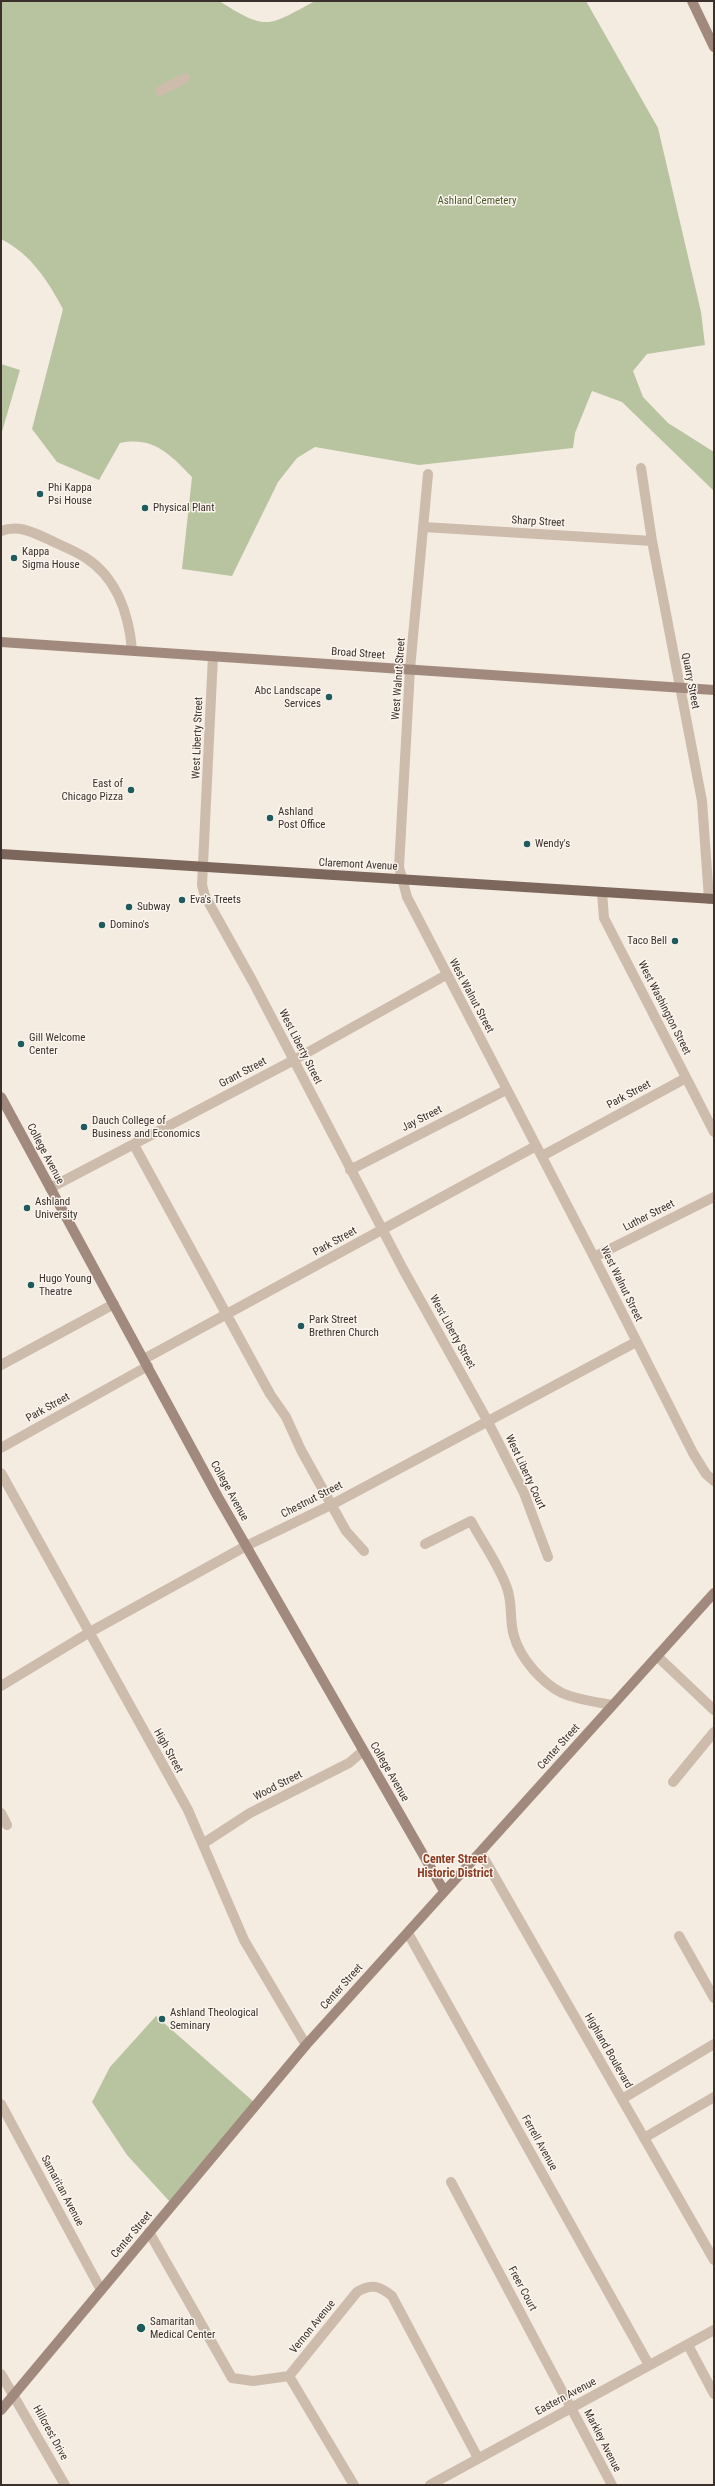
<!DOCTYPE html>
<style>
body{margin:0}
#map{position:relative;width:715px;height:2486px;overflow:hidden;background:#f4ebe1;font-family:"Roboto Condensed",sans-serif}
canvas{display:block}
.frame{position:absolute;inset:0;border:2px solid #3b302b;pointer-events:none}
</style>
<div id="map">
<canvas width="715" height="2486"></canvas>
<div class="frame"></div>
</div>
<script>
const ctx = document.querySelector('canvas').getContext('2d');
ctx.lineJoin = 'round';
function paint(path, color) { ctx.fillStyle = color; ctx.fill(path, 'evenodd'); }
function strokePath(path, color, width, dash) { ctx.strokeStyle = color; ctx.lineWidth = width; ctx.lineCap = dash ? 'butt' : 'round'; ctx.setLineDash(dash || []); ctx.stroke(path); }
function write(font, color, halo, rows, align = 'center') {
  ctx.font = font + ' "Roboto Condensed",sans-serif'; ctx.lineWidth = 3; ctx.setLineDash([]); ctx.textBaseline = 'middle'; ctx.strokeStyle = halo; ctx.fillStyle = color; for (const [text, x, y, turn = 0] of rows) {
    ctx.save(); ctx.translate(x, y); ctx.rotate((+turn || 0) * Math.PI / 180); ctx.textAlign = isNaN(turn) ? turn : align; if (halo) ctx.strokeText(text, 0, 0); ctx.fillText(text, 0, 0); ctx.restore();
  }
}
paint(new Path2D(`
 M1 1H219C267 31 267 27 315 1H586L658 128 701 312 705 345 647 354 633 371 643 397 668 423 714 452V491L622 402 592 391 575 433 573 448 419 465 315 447 297 458 278 482 232 576 182 569 192 477C170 454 153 436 120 443L99 480 57 462 32 429 63 309C48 281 31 254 1 239Z
 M1 364 20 370 1 435Z
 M156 2016 254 2102 171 2203 127 2155 92 2102 110 2067Z`), '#b8c4a0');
strokePath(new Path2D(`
 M160 91 185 78
 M641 468 652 541 702 801 709 899
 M428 474 410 669 399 867 407 897 594 1257 693 1453 706 1474 714 1481
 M424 527 652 541
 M1 531C19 524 34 533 50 540 62 546 75 551 86 558 117 578 129 615 132 650
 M213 656 202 885 205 896 253 982 403 1269 487 1420 524 1493 548 1557
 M602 892 604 918 714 1132
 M134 1145 270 1394 286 1417 301 1450 346 1531 364 1551
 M542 1156 686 1078
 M350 1170 506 1090
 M50 1188 294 1060 446 975
 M594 1257 714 1197
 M144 1359 536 1146
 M1 1365 114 1304
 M1 1448 148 1366
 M1 1473 188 1810 244 1940 306 2045
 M425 1544 471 1521C482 1542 499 1565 507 1588 513 1604 509 1620 514 1636 520 1658 542 1683 562 1693 578 1700 596 1702 613 1705
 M657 1656 714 1710
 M1 1686 90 1632 246 1546 333 1504 636 1342
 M673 1782 714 1732
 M1 1813 7 1825
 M204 1843 250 1813 349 1763 363 1751
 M481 1853 714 2260
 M408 1933 649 2365
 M679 1936 714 1998
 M622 2099 714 2044
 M1 2104 101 2290
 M644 2138 714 2097
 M451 2182 612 2485
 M149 2232 232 2378 253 2381 289 2376 357 2292C371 2283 380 2286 392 2296L478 2458
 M688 2345 714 2394
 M1 2374 65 2485
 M289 2376 354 2485
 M430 2485 714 2330`), '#cdbbac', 10);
strokePath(new Path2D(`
 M692 1 714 47
 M1 642 714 690
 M1 1097 218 1497 444 1891
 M1 2410 306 2045 714 1593`), '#a18a7d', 10);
strokePath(new Path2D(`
 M1 854 714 899`), '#7d675c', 10);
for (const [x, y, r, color] of [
 [40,494,4,"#1f5a5e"],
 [145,508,4,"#1f5a5e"],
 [14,558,4,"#1f5a5e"],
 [329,697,4,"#1f5a5e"],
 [131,790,4,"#1f5a5e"],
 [270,818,4,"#1f5a5e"],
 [527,844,4,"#1f5a5e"],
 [182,900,4,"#1f5a5e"],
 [129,907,4,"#1f5a5e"],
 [102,925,4,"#1f5a5e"],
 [675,941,4,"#1f5a5e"],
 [21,1044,4,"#1f5a5e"],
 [84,1127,4,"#1f5a5e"],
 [27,1208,4,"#1f5a5e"],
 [31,1285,4,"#1f5a5e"],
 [301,1326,4,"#1f5a5e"],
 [162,2019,4,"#1f5a5e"],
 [141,2328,5,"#1f5a5e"]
]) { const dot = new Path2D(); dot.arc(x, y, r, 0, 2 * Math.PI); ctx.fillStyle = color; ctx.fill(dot); strokePath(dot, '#fbf5ee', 1.5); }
write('11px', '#4a5a2e', '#fbf5ee', [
 ["Ashland Cemetery",477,201]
]);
write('11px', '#3b302b', '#fbf5ee', [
 ["Phi Kappa",48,488],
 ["Psi House",48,501],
 ["Physical Plant",153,508],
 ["Kappa",22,552],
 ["Sigma House",22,565],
 ["Abc Landscape",321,691,"right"],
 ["Services",321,704,"right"],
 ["East of",123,784,"right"],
 ["Chicago Pizza",123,797,"right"],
 ["Ashland",278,812],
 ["Post Office",278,825],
 ["Wendy's",535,844],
 ["Eva's Treets",190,900],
 ["Subway",137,907],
 ["Domino's",110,925],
 ["Taco Bell",667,941,"right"],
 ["Gill Welcome",29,1038],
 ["Center",29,1051],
 ["Dauch College of",92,1121],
 ["Business and Economics",92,1134],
 ["Ashland",35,1202],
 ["University",35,1215],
 ["Hugo Young",39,1279],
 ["Theatre",39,1292],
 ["Park Street",309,1320],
 ["Brethren Church",309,1333],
 ["Ashland Theological",170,2013],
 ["Seminary",170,2026],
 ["Samaritan",150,2322],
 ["Medical Center",150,2335]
], 'left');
write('11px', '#3b302b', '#fbf5ee', [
 ["Sharp Street",538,522,3],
 ["Broad Street",358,654,4],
 ["West Walnut Street",399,679,-86],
 ["Quarry Street",690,681,79],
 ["West Liberty Street",198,738,-88],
 ["Claremont Avenue",358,865,3],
 ["West Walnut Street",471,996,62],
 ["West Washington Street",664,1008,63],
 ["West Liberty Street",300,1047,63],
 ["Grant Street",243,1073,-28],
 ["Park Street",629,1095,-28],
 ["Jay Street",422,1119,-27],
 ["College Avenue",45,1154,62],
 ["Luther Street",649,1216,-27],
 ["Park Street",335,1242,-29],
 ["West Walnut Street",621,1284,64],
 ["West Liberty Street",452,1332,61],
 ["Park Street",48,1408,-29],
 ["West Liberty Court",525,1472,65],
 ["College Avenue",229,1491,61],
 ["Chestnut Street",312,1500,-27],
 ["Center Street",559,1747,-48],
 ["High Street",168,1751,61],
 ["College Avenue",389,1772,60],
 ["Wood Street",278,1786,-27],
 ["Center Street",342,1987,-48],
 ["Highland Boulevard",608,2051,60],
 ["Ferrell Avenue",539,2143,61],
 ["Samaritan Avenue",62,2191,62],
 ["Center Street",132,2235,-50],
 ["Freer Court",522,2289,62],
 ["Vernon Avenue",313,2327,-51],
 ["Eastern Avenue",566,2397,-28],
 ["Hillcrest Drive",50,2433,61],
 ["Markley Avenue",602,2441,63]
]);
write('bold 12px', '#8c3b22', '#fbf5ee', [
 ["Center Street",455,1860],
 ["Historic District",455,1874]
]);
</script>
